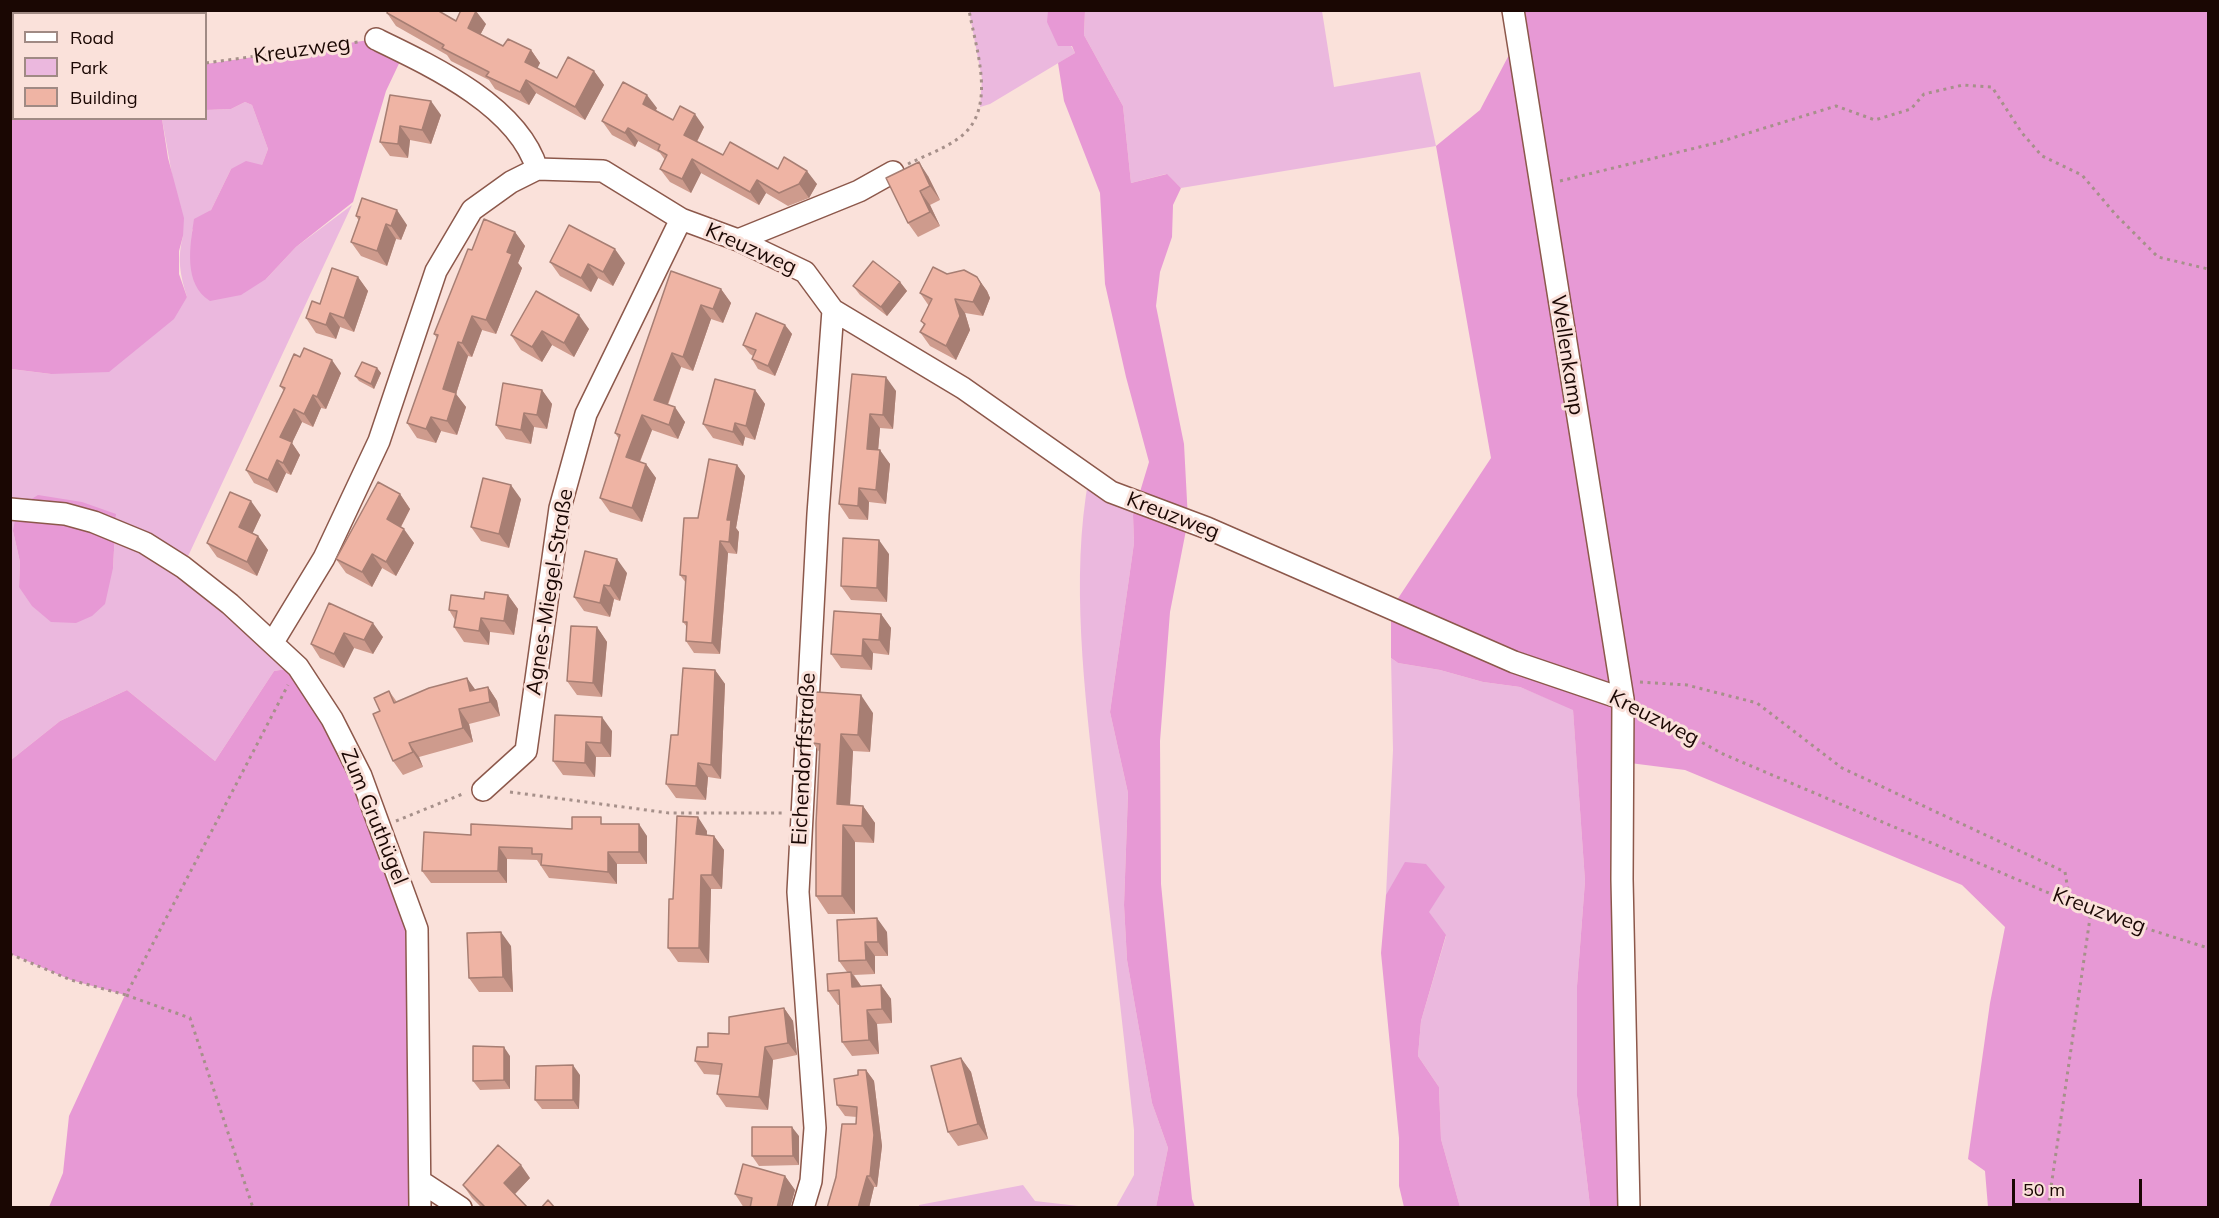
<!DOCTYPE html>
<meta charset="utf-8">
<style>
body{margin:0}
#map{position:relative;width:2219px;height:1218px;overflow:hidden;background:#fae1da;font-family:Mulish,sans-serif}
canvas{display:block}
.frame{position:absolute;inset:0;border:12px solid #1a0703;pointer-events:none}
.legend{position:absolute;left:12px;top:12px;width:195px;height:108px;box-sizing:border-box;background:#fae1da;border:2px solid #a08a84;margin:0;padding:8px 10px;list-style:none;font-size:18px;color:#1a0703}
.legend li{display:flex;align-items:center;gap:12px;height:30px}
.legend b{width:30px;border:2px solid #a08a84}
.scale{position:absolute;left:2012px;top:1179px;width:130px;height:27px;box-sizing:border-box;border:3px solid #1a0703;border-top:0;padding-left:8px;font-size:18px;line-height:21px;white-space:nowrap;color:#1a0703;-webkit-text-stroke:4px #fae1da;paint-order:stroke}
</style>
<div id="map">
<canvas width="2219" height="1218"></canvas>
<div class="frame"></div>
<ul class="legend">
<li><b style="height:8px;background:#fff"></b>Road</li>
<li><b style="height:16px;background:#ebb8de"></b>Park</li>
<li><b style="height:16px;background:#efb4a4"></b>Building</li>
</ul>
<div class="scale">50 m</div>
</div>
<script>
const ctx = document.querySelector('canvas').getContext('2d');
ctx.lineJoin = 'round';
function paint(path, color) { ctx.fillStyle = color; ctx.fill(path, 'evenodd'); }
function strokePath(path, color, width, dash) { ctx.strokeStyle = color; ctx.lineWidth = width; ctx.lineCap = dash ? 'butt' : 'round'; ctx.setLineDash(dash || []); ctx.stroke(path); }
function write(font, color, halo, rows, align = 'center') {
  ctx.font = font + ' Mulish,sans-serif'; ctx.lineWidth = 6; ctx.setLineDash([]); ctx.textBaseline = 'middle'; ctx.strokeStyle = halo; ctx.fillStyle = color; for (const [text, x, y, turn = 0] of rows) {
    ctx.save(); ctx.translate(x, y); ctx.rotate((+turn || 0) * Math.PI / 180); ctx.textAlign = isNaN(turn) ? turn : align; if (halo) ctx.strokeText(text, 0, 0); ctx.fillText(text, 0, 0); ctx.restore();
  }
}
paint(new Path2D(`
 M969 11H1048C1047 38 1067 33 1075 53L990 104 980 107 982 79Z
 M1085 11H1322L1334 87 1420 72 1436 146 1181 188 1166 174 1131 183 1123 106 1084 35Z
 M245 102 252 105 268 149 262 165 231 169 211 210 192 230 191 266 266 279 296 247 352 205 183 567 298 667 274 671 215 761 127 690 60 721 11 760V369L51 374 187 297C180 275 177 258 183 236L162 119 206 118V110L231 109ZM116 514 113 568 19 587 20 562 13 531Z
 M1089 477 1137 501 1133 515 1134 543 1110 712 1128 793 1124 905 1127 960 1152 1103 1168 1148 1156 1207H1116L1134 1175V1130C1122 1018 1109 907 1096 795 1085 693 1070 578 1089 477Z
 M1391 658 1398 663 1440 670 1483 682 1520 687 1573 709 1585 881 1577 986V1096L1590 1206 1588 1207H1460L1441 1139 1439 1087 1418 1056 1421 1021 1446 936 1386 895 1393 750Z
 M1023 1185 1035 1201 1087 1207H919V1205Z`), '#ebb8de');
paint(new Path2D(`
 M1048 11H1085L1084 35 1123 106 1131 183 1167 174 1181 188 1173 205 1172 237 1160 272 1156 306 1184 444 1188 520 1170 612 1160 741 1161 884 1192 1199 1195 1207H1156L1168 1148 1152 1103 1127 960 1124 905 1128 793 1110 712 1134 543 1133 515 1149 462 1126 377 1105 284 1100 193 1064 101 1058 63 1075 53 1072 46H1058L1047 22Z
 M1504 11H2208V1207H1988L1985 1171 1968 1159 1990 1003 2005 927 1962 885 1685 770 1622 762 1629 1207 1590 1206 1577 1096V986L1585 881 1573 710 1520 687 1483 682 1440 670 1398 663 1391 658V609L1491 458 1436 146 1480 110 1510 53Z
 M376 39 404 53 386 91 353 202 296 247 266 279 241 295 210 301C183 284 190 246 194 219L211 210 231 169 246 161 262 165 268 149 252 105 245 102 231 109 206 110V64Z
 M11 77H13L14 118 162 119 168 158 184 218 183 236 179 251V274L187 297 174 319 109 372 51 374 11 369Z
 M38 495 82 502 116 514 113 568 105 604 92 616 76 623 51 622 32 606 19 587 20 562 13 531 17 508Z
 M298 667 332 719 417 929 420 1207H49L63 1173 69 1116 125 995 71 980 11 954V760L60 721 127 690 215 761 274 671Z
 M1405 862 1426 864 1445 887 1429 912 1446 935 1421 1021 1418 1056 1439 1087 1441 1139 1460 1207H1404L1399 1186V1138L1381 953 1386 895Z`), '#e799d5');
const minor = new Path2D(`
 M1513 10 1623 699 1622 879 1629 1208
 M376 39C432 66 518 106 537 169
 M738 240 859 191 893 172
 M10 509 65 514 94 522 145 543 183 567 230 604 298 667 332 719 361 776 417 929 420 1208
 M273 642 324 558 379 441 436 271 472 210 511 182 537 169 603 171 681 219 738 240 805 272 833 310 963 388 1111 492 1207 528 1514 662 1623 699
 M483 790 526 751 560 508 586 414 681 219
 M420 1181 461 1208
 M803 1208 811 1181 815 1128 798 892 818 514 833 310`);
strokePath(minor, '#8c584b', 24);
strokePath(new Path2D(`
 M206 63 358 42
 M10 77H14
 M908 164C924 156 944 149 959 138 998 110 976 50 969 10
 M1560 181 1716 143 1836 106 1875 120 1911 109 1924 94 1963 85 1992 87 2022 133 2042 156 2082 175 2116 215 2158 257 2208 269
 M1640 682 1687 685 1757 703 1842 768 2065 872 2070 902
 M1643 710 1723 754 2091 911 2208 948
 M510 792 669 813H784
 M396 821 465 793
 M10 954 71 980 126 995 288 685
 M126 995 190 1018 253 1208
 M2048 1208 2091 911`), '#a6908a', 3, [3, 4.5]);
strokePath(minor, '#fff', 21);
paint(new Path2D(`
 M387 13 486 24 480 35 503 46 531 50 540 63 537 68 557 78 594 71 604 85 585 120 536 93 529 105 495 89 489 80 451 61 447 55 396 26Z
 M390 95 441 115 431 144 410 140 408 158 390 156 380 142Z
 M657 108 656 110 673 120 704 127 697 142 723 155 778 169 817 184 809 198 788 206 766 193 759 205 701 173 691 193 670 182 660 169 665 160 660 153 638 141 635 147 612 135 602 121Z
 M928 176 940 200 930 205 940 226 918 237 908 223 886 178Z
 M356 216 407 225 401 240 396 239 387 266 361 256 351 242 359 221Z
 M515 232 525 246 518 263 522 268 496 334 482 330 472 357 468 356 456 394 466 407 457 435 441 431 436 443 417 438 407 423 437 338 434 334 472 250Z
 M550 262 625 263 613 286 598 278 591 292 560 276Z
 M671 271 721 289 731 303 723 323 711 319 693 371 681 367 668 405 685 422 678 439 652 430 640 462 646 464 656 478 642 522 610 512 600 498 619 439 615 433Z
 M947 274 977 277 987 291 990 298 983 316 965 313 970 330 956 360 930 346 920 332 924 325 921 321 929 306 920 293Z
 M358 277 368 291 354 332 340 327 336 339 316 333 306 318 320 304Z
 M900 282 907 291 887 316 860 295 853 286Z
 M536 291 589 329 574 357 552 345 542 362 521 350 511 335Z
 M785 325 792 334 775 376 758 369 752 359 753 356 750 354 743 345Z
 M377 368 381 373 374 389 359 381 355 376Z
 M341 373 326 409 321 408 313 427 302 422 292 443 300 455 291 475 286 473 277 493 254 483 246 470 284 391 280 386Z
 M852 374 896 391 893 429 880 428 878 450 890 464 886 504 869 502 868 520 849 519 839 504Z
 M542 390 552 404 547 429 534 427 531 444 506 439 496 425Z
 M755 390 765 404 755 440 745 437 743 446 713 438 703 424Z
 M737 465 745 476 736 528 739 532 737 554 728 553 720 654 694 653 686 641 687 627 683 622 686 583 680 575Z
 M400 494 410 509 401 527 414 543 396 576 382 568 372 587 346 573 336 559Z
 M521 499 509 548 481 541 471 527Z
 M261 515 252 533 258 536 268 550 257 576 217 557 207 543Z
 M889 554 887 602 851 600 841 586Z
 M627 573 620 601 614 599 610 617 584 611 574 597Z
 M508 595 518 609 514 635 490 632 489 645 464 642 454 627 455 620 449 610 484 599Z
 M329 603 383 637 373 654 354 648 344 668 320 658 311 644Z
 M881 614 891 628 889 655 873 653 872 670 841 668 831 654Z
 M597 627 607 642 602 697 577 695 567 681Z
 M715 670 725 684 721 779 708 777 706 800 676 798 666 784 678 735Z
 M488 687 497 701 500 716 469 724 473 742 419 757 423 767 403 775 393 761 380 711 389 691 397 702Z
 M873 713 870 752 853 751 850 805 863 806 875 823 874 843 855 842V914H828L816 896 820 753 813 743Z
 M555 715 612 731 611 757H596L595 777 563 775 553 761Z
 M605 824 647 836V864H617V884L549 878 537 860 507 859V883H431L422 871 471 835 572 829Z
 M707 831V835L714 836 724 850 722 889H711L709 963 678 962 668 948 673 899Z
 M837 920 887 932 888 956H875V974L854 975 861 986 881 985 891 999 892 1023 877 1024 879 1054 852 1056 842 1042 839 1005H838L828 991 847 972 839 961Z
 M511 946 513 992H479L469 978Z
 M784 1008 793 1021 797 1055 773 1060 768 1110 726 1107 717 1094 720 1075 704 1074 695 1061 708 1047 729 1034Z
 M510 1056V1089L480 1090 473 1081Z
 M961 1058 971 1072 988 1139 958 1146 948 1132Z
 M866 1070 874 1081 882 1146 877 1187H874L869 1208 856 1124 857 1117 845 1116 837 1105 858 1075Z
 M580 1075 579 1109H542L535 1100Z
 M799 1136V1165L759 1166 752 1156Z
 M785 1176 795 1190 790 1208H744L735 1194Z
 M530 1178 515 1194 528 1208H482L472 1198 463 1185Z`), '#ce9b8d');
paint(new Path2D(`
 M476 11 486 24 477 41 468 28Z
 M531 50 540 63 534 75 525 62Z
 M594 71 604 85 585 120 575 107Z
 M526 80 536 93 529 105 520 92Z
 M647 95 657 108 652 117 643 104Z
 M431 101 441 115 431 144 422 130Z
 M695 114 704 127 693 149 684 135Z
 M400 126 410 140 408 158 398 144Z
 M628 128 638 141 635 147 625 133Z
 M692 159 701 173 691 193 682 179Z
 M919 162 928 176 940 200 930 186Z
 M807 171 817 184 809 198 799 184Z
 M757 180 766 193 759 205 750 192Z
 M920 191 930 205 940 226 930 212Z
 M397 210 407 225 401 240 391 226Z
 M386 224 396 239 387 266 377 251Z
 M515 232 525 246 518 263 522 268 496 334 486 320 507 252Z
 M615 249 625 263 613 286 603 272Z
 M588 264 598 278 591 292 581 278Z
 M358 277 368 291 354 332 344 318Z
 M977 277 987 291 990 298 983 316 973 302Z
 M900 282 907 291 887 316 881 307Z
 M721 289 731 303 723 323 713 309Z
 M955 299 965 313 970 330 956 360 946 346Z
 M701 305 711 319 693 371 683 357Z
 M330 313 340 327 336 339 326 325Z
 M579 315 589 329 574 357 564 343Z
 M472 316 482 330 472 357 462 343Z
 M785 325 792 334 775 376 768 366Z
 M542 331 552 345 542 362 532 347Z
 M458 342 468 356 456 394 466 407 457 435 447 421 443 389Z
 M672 353 681 367 664 414 654 400Z
 M332 360 341 373 326 409 317 397Z
 M377 368 381 373 374 389 371 384Z
 M886 377 896 391 893 429 883 415Z
 M542 390 552 404 547 429 537 415Z
 M755 390 765 404 755 440 746 426Z
 M313 395 321 408 313 427 304 414Z
 M675 407 685 422 678 439 669 425Z
 M294 409 302 422 292 443 300 455 291 475 283 463 280 437Z
 M524 413 534 427 531 444 521 430Z
 M870 414 880 428 877 463 867 449Z
 M642 415 652 430 636 471 626 457Z
 M431 417 441 431 436 443 426 429Z
 M735 423 745 437 743 446 733 432Z
 M880 450 890 464 886 504 876 490Z
 M277 460 286 473 277 493 268 480Z
 M646 464 656 478 642 522 632 508Z
 M737 465 745 476 736 528 739 532 737 554 729 542 727 520Z
 M511 485 521 499 509 548 499 534Z
 M859 488 869 502 868 520 858 506Z
 M400 494 410 509 397 534 387 519Z
 M251 501 261 515 249 541 239 527Z
 M404 529 414 543 396 576 386 562Z
 M258 536 268 550 257 576 247 562Z
 M879 540 889 554 887 602 877 588Z
 M720 541 728 553 720 654 712 643Z
 M372 554 382 568 372 587 362 572Z
 M617 559 627 573 620 601 610 586Z
 M604 585 614 599 610 617 600 603Z
 M508 595 518 609 514 635 504 621Z
 M881 614 891 628 889 655 879 640Z
 M481 618 490 632 489 645 479 631Z
 M373 623 383 637 373 654 364 640Z
 M597 627 607 642 602 697 593 683Z
 M344 633 354 648 344 668 334 654Z
 M863 639 873 653 872 670 862 656Z
 M715 670 725 684 721 779 711 765Z
 M467 678 477 692 480 705 470 691Z
 M488 687 497 701 500 716 490 702Z
 M861 695 873 713 870 752 858 735Z
 M459 709 469 724 473 742 463 728Z
 M602 717 612 731 611 757 601 743Z
 M841 734 853 751 849 822 837 804Z
 M586 742 596 757 595 777 585 763Z
 M409 743 419 757 423 767 413 752Z
 M698 763 708 777 706 800 696 786Z
 M863 806 875 823 874 843 862 826Z
 M698 817 707 831 706 848 696 834Z
 M639 824 647 836V864L639 852Z
 M843 825 855 842V914L842 896Z
 M714 836 724 850 722 889 712 875Z
 M499 847 507 859V883L498 871Z
 M608 852 617 864V884L608 872Z
 M701 875 711 889 709 963 699 948Z
 M877 918 887 932 888 956 878 942Z
 M501 932 511 946 513 992 503 977Z
 M865 942 875 956V974L866 960Z
 M851 972 861 986 852 987Z
 M881 985 891 999 892 1023 882 1009Z
 M784 1008 793 1021 797 1055 788 1043Z
 M867 1010 877 1024 879 1054 869 1040Z
 M504 1047 510 1056V1089L504 1080Z
 M765 1047 773 1060 768 1110 759 1097Z
 M961 1058 971 1072 988 1139 978 1124Z
 M573 1065 580 1075 579 1109 573 1100Z
 M866 1070 874 1081 882 1146 877 1187 870 1176Z
 M792 1127 799 1136V1165L793 1156Z
 M521 1165 530 1178 513 1196 504 1183Z
 M785 1176 795 1190 790 1208H777Z
 M867 1176 874 1187 869 1208H858Z`), '#a77e73');
const building = new Path2D(`
 M388 10H437L456 21 461 10H475L476 11 468 28 503 46 508 39 531 50 525 62 557 78 568 57 594 71 575 107 526 80 520 92 486 76 489 72 442 48 444 45 387 13Z
 M623 82 647 95 643 104 673 120 680 106 695 114 684 135 723 155 730 142 778 169 784 157 807 171 799 184 779 193 757 180 750 192 692 159 682 179 660 169 667 155 658 150 660 145 628 128 625 133 602 121Z
 M390 95 431 101 422 130 400 126 398 144 380 142Z
 M919 162 930 186 920 191 930 212 908 223 886 178Z
 M362 198 397 210 391 226 386 224 377 251 351 242 360 217 356 216Z
 M484 219 515 232 507 252 512 254 486 320 472 316 462 343 458 342 443 389 456 393 447 421 431 417 426 429 407 423 438 335 434 334 468 249 472 250Z
 M569 225 615 249 603 272 588 264 581 278 550 262Z
 M873 261 900 282 881 307 853 286Z
 M933 267 947 274 964 270 977 277 981 284 973 302 955 299 960 316 946 346 920 332 925 324 921 321 932 299 920 293Z
 M332 268 358 277 344 318 330 313 326 325 306 318 312 301 320 304Z
 M671 271 721 289 713 309 701 305 683 357 672 353 654 400 675 407 669 425 642 415 626 457 646 464 632 508 600 498 620 435 615 433Z
 M536 291 579 315 564 343 542 331 532 347 511 335Z
 M756 313 785 325 768 366 752 359 756 350 743 345Z
 M304 348 332 360 317 397 313 395 304 414 294 409 280 437 292 442 283 463 277 460 268 480 246 470 285 388 280 386 294 354 300 357Z
 M362 362 377 368 371 384 355 376Z
 M852 374 886 377 883 415 870 414 867 449 880 450 876 490 859 488 858 506 839 504Z
 M715 379 755 390 746 426 735 423 733 432 703 424Z
 M503 383 542 390 537 415 524 413 521 430 496 425Z
 M709 459 737 465 727 520H731L729 542 720 541 712 643 686 641 687 622H683L686 576 680 575 684 518H698Z
 M483 478 511 485 499 534 471 527Z
 M378 482 400 494 387 519 404 529 386 562 372 554 362 572 336 559Z
 M230 492 251 501 239 527 258 536 247 562 207 543Z
 M843 538 879 540 877 588 841 586Z
 M585 551 617 559 610 586 604 585 600 603 574 597Z
 M485 592 508 595 504 621 481 618 479 631 454 627 457 611 449 610 451 595 484 599Z
 M329 603 373 623 364 640 344 633 334 654 311 644Z
 M834 611 881 614 879 640 863 639 862 656 831 654Z
 M571 626 597 627 593 683 567 681Z
 M683 668 715 670 711 765 698 763 696 786 666 784 671 735H678Z
 M467 678 470 691 488 687 490 702 459 709 463 728 409 743 413 752 393 761 373 714 380 711 374 698 389 691 394 703 429 688Z
 M816 692 861 695 858 735 841 734 837 804 863 806 862 826 843 825 842 896H816V823L820 744 813 743Z
 M555 715 602 717 601 743 586 742 585 763 553 761Z
 M677 816 698 817 696 834 714 836 712 875H701L699 948H668L669 899H673Z
 M572 817H601V824H639V852H608V872L541 865 542 854H532V848L499 847 498 871H422L424 832 471 835V824L572 829Z
 M877 918 878 942H865L866 960 839 961 837 920Z
 M501 932 503 977 469 978 467 933Z
 M851 972 852 987 881 985 882 1009 867 1010 869 1040 842 1042 839 990 828 991 827 974Z
 M784 1008 788 1043 765 1047 759 1097 717 1094 722 1064 695 1061 697 1047H708V1033L729 1034V1017Z
 M473 1046 504 1047V1080L473 1081Z
 M961 1058 978 1124 948 1132 931 1066Z
 M573 1065V1100H535L536 1066Z
 M858 1070H866L874 1135 870 1176H867L858 1208H827L836 1177 842 1124H856L857 1107 837 1105 834 1079 858 1075Z
 M752 1127H792L793 1156H752Z
 M498 1145 521 1165 504 1183 528 1208H486L463 1185Z
 M743 1164 785 1176 777 1208H750L752 1198 735 1194Z
 M548 1200 555 1208H541Z`);
paint(building, '#efb4a4');
strokePath(building, '#a77e73', 1.5);
write('21px', '#1a0703', '#fae1da', [
 ["Kreuzweg",302,50,-8],
 ["Kreuzweg",751,249,24],
 ["Wellenkamp",1567,355,81],
 ["Kreuzweg",1173,516,21],
 ["Agnes-Miegel-Straße",550,592,-81],
 ["Kreuzweg",1654,718,27],
 ["Eichendorffstraße",804,759,-87],
 ["Zum Gruthügel",374,817,68],
 ["Kreuzweg",2099,911,20]
]);
</script>
